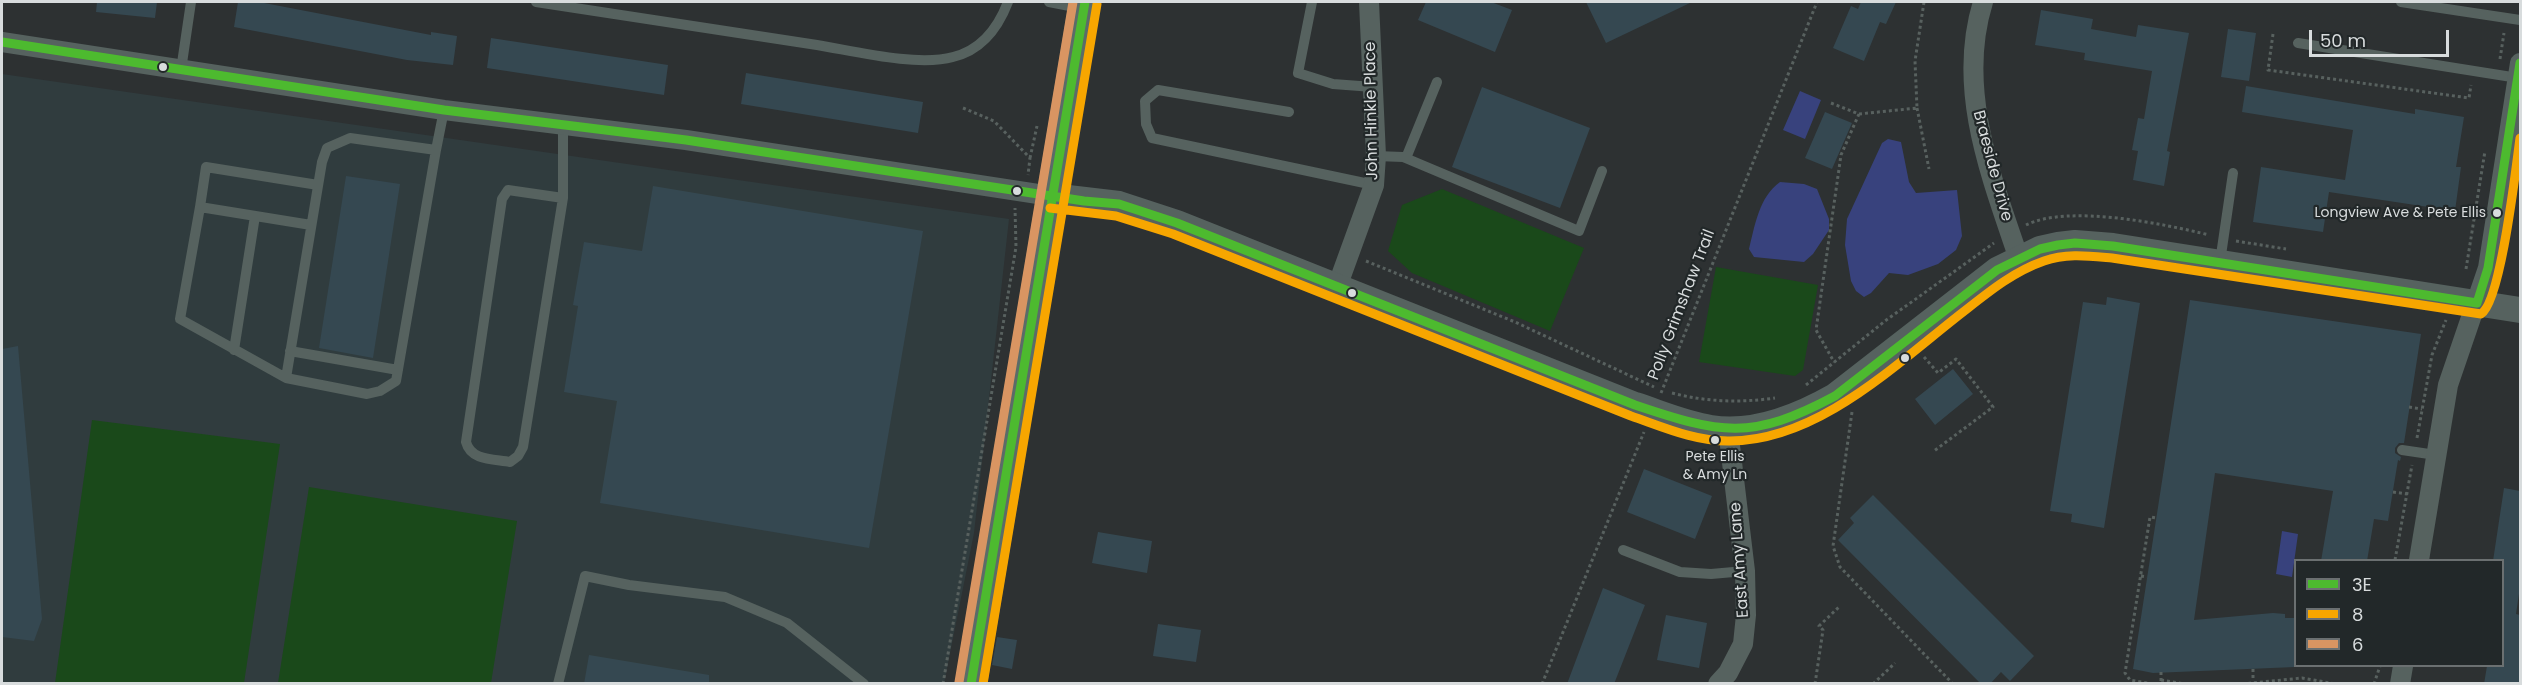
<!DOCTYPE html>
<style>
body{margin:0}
#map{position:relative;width:2522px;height:685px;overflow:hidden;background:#2d3132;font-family:Poppins,sans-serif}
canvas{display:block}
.frame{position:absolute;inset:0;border:3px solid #d8dcdd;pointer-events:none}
.legend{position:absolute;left:2294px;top:559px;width:210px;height:108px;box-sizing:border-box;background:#222829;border:2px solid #6b7071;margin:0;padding:8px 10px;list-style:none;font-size:18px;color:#d8dcdd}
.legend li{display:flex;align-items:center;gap:12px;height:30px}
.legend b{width:30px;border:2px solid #6b7071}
.scale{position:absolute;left:2309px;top:30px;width:140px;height:27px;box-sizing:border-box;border:3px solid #d8dcdd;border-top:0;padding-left:8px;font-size:18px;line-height:21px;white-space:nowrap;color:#d8dcdd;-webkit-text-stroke:4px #222829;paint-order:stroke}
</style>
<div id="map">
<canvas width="2522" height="685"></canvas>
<div class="frame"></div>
<ul class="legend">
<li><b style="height:8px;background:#4dba2f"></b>3E</li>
<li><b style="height:8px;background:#f7a600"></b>8</li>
<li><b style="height:8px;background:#d99562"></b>6</li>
</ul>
<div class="scale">50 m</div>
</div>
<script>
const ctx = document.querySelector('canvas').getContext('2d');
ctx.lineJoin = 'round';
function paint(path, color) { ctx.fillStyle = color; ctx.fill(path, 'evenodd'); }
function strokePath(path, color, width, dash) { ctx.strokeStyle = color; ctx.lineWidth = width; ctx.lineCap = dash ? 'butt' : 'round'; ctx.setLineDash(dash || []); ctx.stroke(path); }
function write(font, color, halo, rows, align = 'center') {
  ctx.font = font + ' Poppins,sans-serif'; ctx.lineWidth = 4.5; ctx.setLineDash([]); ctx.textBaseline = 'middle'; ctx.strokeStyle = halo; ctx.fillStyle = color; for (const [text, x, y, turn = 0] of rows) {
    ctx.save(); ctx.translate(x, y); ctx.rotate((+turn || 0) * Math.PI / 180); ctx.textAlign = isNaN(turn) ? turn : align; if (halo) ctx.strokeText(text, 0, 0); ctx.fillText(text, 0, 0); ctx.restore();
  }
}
paint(new Path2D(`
 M2 74 1009 219 974 533 944 683 2 684Z`), '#303c3e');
paint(new Path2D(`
 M1442 189 1584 248 1550 331 1412 273 1388 251 1402 205Z
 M1716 267 1818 285 1803 370 1795 376 1699 362Z
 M92 420 280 444 244 683H55Z
 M309 487 517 521 491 683H278Z`), '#1a491a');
paint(new Path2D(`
 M1800 91 1821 100 1805 139 1783 130Z
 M1888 139 1901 142 1909 182 1916 193 1957 190 1962 236 1956 250 1938 264 1908 275 1889 273 1871 293 1864 297 1856 291 1851 281 1845 245 1847 219 1882 143Z
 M1780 182 1804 184 1817 189 1829 219V230L1813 254 1804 262 1754 257 1749 249C1755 225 1759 197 1780 182Z
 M2282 531 2298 534 2292 577 2276 574Z`), '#38427d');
paint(new Path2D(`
 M97 2H157L155 18 96 12Z
 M238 2H259L431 35V32L457 36 453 65 407 60 234 27Z
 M1426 2H1491L1512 10 1495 52 1418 20Z
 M1586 2H1692L1606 43Z
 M1861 2H1896L1886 24 1880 22 1864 61 1833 48 1851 6 1858 9Z
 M2041 10 2093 19 2091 29 2136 37 2138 25 2189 33 2167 151 2170 152 2164 186 2133 180 2138 151 2132 150 2138 118 2144 119 2152 71 2084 60 2085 53 2035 45Z
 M2228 29 2256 33 2249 81 2221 77Z
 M491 38 668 65 664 95 487 68Z
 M746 73 923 102 918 133 741 104Z
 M2246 86 2415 114V109L2464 117 2456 167H2461L2455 211 2329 192 2323 232 2253 222 2261 167 2345 180 2353 130 2242 112Z
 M1482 87 1590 128 1560 208 1452 167Z
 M1825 112 1852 123 1832 169 1805 158Z
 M346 176 400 184 373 358 319 348Z
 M653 186 923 231 869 548 600 503 617 401 564 392 578 306 573 305 584 242 642 251Z
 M2107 297 2140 303 2104 528 2071 522 2072 514 2050 511 2083 302 2106 305Z
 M2190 300 2421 334 2404 443H2399L2395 448V453L2401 457 2400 461 2398 460 2388 521 2374 519 2367 561H2321L2333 491 2215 473 2194 620 2273 613 2285 614V618H2295V667L2153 673 2133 669Z
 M18 346 42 619 34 641 2 637V349Z
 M1953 369 1973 394 1935 425 1915 399Z
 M1644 469 1712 496 1695 539 1627 512Z
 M2504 488 2520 491V587L2516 614 2520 615V684H2484L2487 666H2502V561H2493Z
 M1873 495 2034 656 2010 681 2001 672 1990 684H1981L1838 540 1854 523 1850 518Z
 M1098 532 1152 541 1147 573 1092 563Z
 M1603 588 1645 605 1614 684H1567Z
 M1666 615 1707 623 1699 668 1657 660Z
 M1158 624 1201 630 1196 662 1153 656Z
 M997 637 1017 640 1012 669 992 665Z
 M589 655 709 675V684H584Z`), '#354851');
strokePath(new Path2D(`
 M2273 34 2268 70 2469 98 2471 85
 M2500 59 2504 33
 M1831 103 1859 114 1841 155 1816 330 1834 362
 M963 108 994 121 1030 158 1028 175
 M1917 108 1929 169
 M1859 114 1917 108 1915 61 1924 2
 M1030 158 1037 126
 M2026 225C2068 204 2165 224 2209 235
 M2236 241 2286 249
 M1366 261 1515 322 1654 387
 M2466 269 2485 151
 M1924 357 1938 373 1956 359 1993 407 1934 451
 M1806 385 1885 321 1994 243
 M1661 393 1817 2
 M1672 393C1707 402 1739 403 1775 398
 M2409 407 2422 409
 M1852 412 1833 546 1840 567 1953 684
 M2417 438 2432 355 2446 320
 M2393 492 2407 494
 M2395 560 2412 465
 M2141 576 2147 577
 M2253 669V681
 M2161 672V684
 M2161 680 2185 684
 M943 684 1016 247 1015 208
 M1542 684 1644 432
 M1815 684 1823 630 1819 626 1840 606
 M1873 684 1895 663
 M2153 684 2130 680 2125 673 2150 517 2156 518
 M2242 684 2302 678 2336 684
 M2374 684 2380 666`), '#58615f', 3, [3, 3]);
strokePath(new Path2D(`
 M536 2C630 16 723 31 817 45 854 51 917 67 953 57 982 50 998 28 1008 2
 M1049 2 1080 8
 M1312 2 1298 73 1333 84 1373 87
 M2401 2 2520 20
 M2298 43 2518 78
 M181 70 191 2
 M1289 112 1158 90 1145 101 1146 124 1152 138 1374 185
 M563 124V198L523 447 518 456 510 462C494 459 471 461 466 442L502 199 508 190 563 198
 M436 150 396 381 380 391 367 394 286 378 322 162 327 148 350 138 436 150 444 110
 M1376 156 1403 157 1579 231 1602 171
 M1406 158 1437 82
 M200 207 180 319 286 378
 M311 225 200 207 206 167 318 185
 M2220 262 2233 173
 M234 350 255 216
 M290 351 398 370
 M2402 450 2436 455
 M1623 550 1680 572 1711 574 1745 571
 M558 684 585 576 629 585 725 597 787 623 864 684`), '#56625f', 10);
strokePath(new Path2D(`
 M1983 2C1956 89 1991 176 2019 259
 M2 42 444 110 686 140 1051 196
 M1337 287 1374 185 1376 156 1369 2
 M2419 560 2448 385 2488 268 2520 63
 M1718 684 1728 673 1743 644 1746 615 1745 571 1728 429
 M2400 684 2403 666`), '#56625f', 20);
strokePath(new Path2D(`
 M1051 196 1119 204 1177 223 1635 405C1660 413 1685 424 1711 428 1754 435 1798 417 1835 396L1997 270 2040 249 2058 245 2075 243 2113 246 2520 310`), '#56625f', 26);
strokePath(new Path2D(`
 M971 684 1085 2`), '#5b6b68', 32);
strokePath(new Path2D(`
 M2 42 444 110 686 140 1084 201 1119 204 1177 223 1635 405C1721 434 1751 441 1835 396L1997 270 2040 249 2058 245 2075 243 2113 246 2477 303 2488 268 2520 63
 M971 684 1085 2`), '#4dba2f', 9);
strokePath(new Path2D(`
 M1050 208 1116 216 1173 234 1631 416C1663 427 1694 441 1728 441 1819 442 1899 361 1967 309 1991 290 2015 271 2044 261 2066 253 2089 256 2112 258L2481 314C2501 302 2516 167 2520 138
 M983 684 1097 4`), '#f7a600', 9);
strokePath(new Path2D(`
 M959 682 1073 2`), '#d99562', 9);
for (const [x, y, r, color] of [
 [163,67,5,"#d8dcdd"],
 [1017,191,5,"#d8dcdd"],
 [2497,213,5,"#d8dcdd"],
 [1352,293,5,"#d8dcdd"],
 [1905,358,5,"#d8dcdd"],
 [1715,440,5,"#d8dcdd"]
]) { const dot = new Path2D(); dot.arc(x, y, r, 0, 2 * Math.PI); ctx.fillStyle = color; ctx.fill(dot); strokePath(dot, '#222829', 2); }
write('14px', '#d8dcdd', '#222829', [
 ["Longview Ave & Pete Ellis",2486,213],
 ["Pete Ellis",1715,457,"center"],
 ["& Amy Ln",1715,475,"center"]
], 'right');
write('16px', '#d8dcdd', '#222829', [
 ["John Hinkle Place",1372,111,-91],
 ["Braeside Drive",1992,166,75],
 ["Polly Grimshaw Trail",1682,305,-69],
 ["East Amy Lane",1740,560,-94]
]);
</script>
